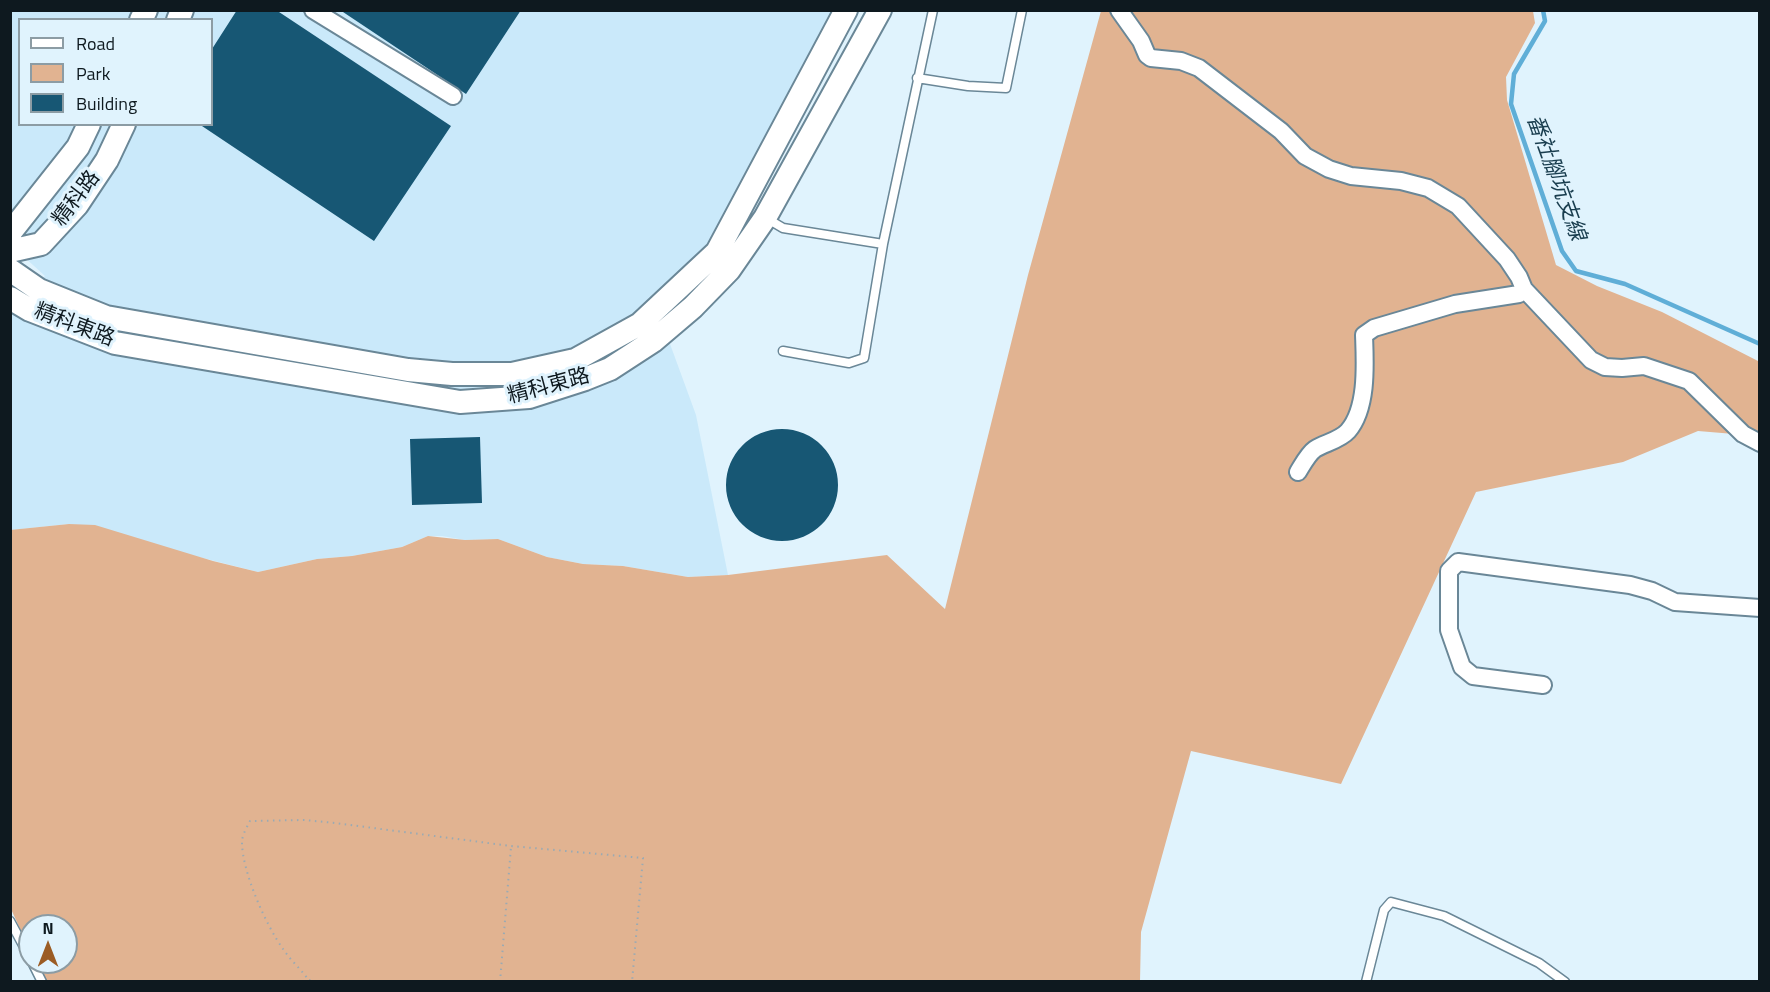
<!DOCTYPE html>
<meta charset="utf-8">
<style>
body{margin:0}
#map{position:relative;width:1770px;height:992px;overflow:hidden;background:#e0f3fd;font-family:"Titillium Web",sans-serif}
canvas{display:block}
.frame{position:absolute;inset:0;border:12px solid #0e191f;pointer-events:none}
.legend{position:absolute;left:18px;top:18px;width:195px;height:108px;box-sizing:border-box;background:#e0f3fd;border:2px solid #8c9ca4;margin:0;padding:8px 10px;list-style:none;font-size:18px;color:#0e191f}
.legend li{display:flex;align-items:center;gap:12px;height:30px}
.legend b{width:30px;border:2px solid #8c9ca4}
.north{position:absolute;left:18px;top:914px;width:60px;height:60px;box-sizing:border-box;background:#e0f3fd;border:2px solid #8c9ca4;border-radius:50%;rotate:0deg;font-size:16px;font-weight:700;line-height:24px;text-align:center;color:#0e191f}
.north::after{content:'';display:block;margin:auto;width:21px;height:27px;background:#9b5c24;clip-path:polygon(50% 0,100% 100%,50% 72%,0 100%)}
</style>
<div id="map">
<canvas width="1770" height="992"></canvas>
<div class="frame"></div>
<ul class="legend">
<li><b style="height:8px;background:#fff"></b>Road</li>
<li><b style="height:16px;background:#e1b391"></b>Park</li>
<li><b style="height:16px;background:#175774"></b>Building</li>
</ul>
<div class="north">N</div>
</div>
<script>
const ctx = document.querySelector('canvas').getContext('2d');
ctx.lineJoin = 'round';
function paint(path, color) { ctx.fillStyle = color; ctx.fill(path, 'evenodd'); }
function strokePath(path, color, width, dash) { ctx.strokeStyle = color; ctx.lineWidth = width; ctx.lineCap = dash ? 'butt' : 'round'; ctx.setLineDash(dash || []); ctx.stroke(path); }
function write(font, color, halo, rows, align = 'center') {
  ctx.font = font + ' "Titillium Web","Noto Sans TC",sans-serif'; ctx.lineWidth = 6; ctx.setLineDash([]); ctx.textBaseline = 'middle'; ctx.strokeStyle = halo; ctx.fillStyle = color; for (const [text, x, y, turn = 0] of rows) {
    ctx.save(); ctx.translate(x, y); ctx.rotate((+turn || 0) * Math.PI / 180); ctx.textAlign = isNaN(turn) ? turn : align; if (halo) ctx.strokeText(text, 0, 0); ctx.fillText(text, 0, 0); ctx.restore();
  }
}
paint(new Path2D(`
 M11 11H850L713 266 683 303 662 322 696 415 728 575 688 577 623 566 583 564 547 557 498 539 465 540 442 536H428L402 547 352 556 317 559 258 572 69 524 11 530V308L45 276 11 245ZM20 20H212V124H20Z`), '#cae9fa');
paint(new Path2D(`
 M1101 11H1533L1535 23 1506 77 1507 100 1556 265 1597 286 1662 312 1758 361V436L1698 431 1623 462 1476 492 1341 784 1191 751 1141 932 1140 981H44L35 962H66V926H30V951L11 909 10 530 69 524 95 525 213 561 258 572 317 559 352 556 402 547 428 536 465 540 498 539 547 557 583 564 623 566 688 577 728 575 887 555 945 609 1028 275Z`), '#e1b391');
strokePath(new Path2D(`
 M1543 10 1545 21 1514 74 1511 104 1562 251 1576 271 1625 284 1760 344`), '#5faed7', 4.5);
paint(new Path2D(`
 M237 10H276L451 126 374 241 199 124H212V49Z
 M340 10H521L466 94Z
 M726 485a56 56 0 1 1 112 0a56 56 0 1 1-112 0Z
 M480 437 482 503 412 505 410 439Z`), '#175774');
const lane = new Path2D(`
 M917 78 968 86 1006 88 1022 10
 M766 218 783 228 883 244
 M783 351 849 363 864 358 883 244 933 10
 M10 921 30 958
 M32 962 42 982
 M1366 982 1384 910 1391 902 1444 916 1539 963 1565 982`);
const street = new Path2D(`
 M313 10 453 96
 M1119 10 1141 41 1147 55 1151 58 1181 61 1199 68 1281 131 1305 156 1329 169 1351 176 1401 181 1428 188 1458 206 1507 259 1519 277 1524 289 1519 294 1455 304 1374 328 1364 335C1365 363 1368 408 1348 431 1340 440 1325 443 1315 449 1308 454 1303 464 1298 472
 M1524 289 1591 360 1605 367 1622 368 1644 366 1689 381 1743 434 1760 443
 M1543 685 1473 676 1462 667 1449 630V571L1458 562 1630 585 1652 591 1675 602 1760 608`);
const secondary = new Path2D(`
 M141 20 146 10
 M178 20 182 10
 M10 233 78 147 89 124
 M10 251 41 244 77 205 107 160 124 124
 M10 270 39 290 106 317 408 370 452 374H512L575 360 640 324 717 252 846 10
 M10 298 30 310 115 343 460 402 529 397 585 379 610 369 653 341 693 307 729 270 765 218 880 10`);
strokePath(lane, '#6a8797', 11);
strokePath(street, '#6a8797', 20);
strokePath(secondary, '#6a8797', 26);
strokePath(new Path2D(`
 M309 980 321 982
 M310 982C302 970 291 961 283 949 266 925 242 872 242 842 242 835 247 827 250 821L305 820 335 823 511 846 643 858 632 982
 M500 982 511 847`), '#9aaab3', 2, [1.5, 4.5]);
strokePath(lane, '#fff', 8);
strokePath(street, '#fff', 16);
strokePath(secondary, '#fff', 22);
write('21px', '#0e191f', '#e0f3fd', [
 ["精科路",77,199,-53],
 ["精科東路",74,326,21],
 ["精科東路",549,387,-15]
]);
write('italic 22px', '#1a3e4f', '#e0f3fd', [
 ["番社腳坑支線",1555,178,70]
]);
</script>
